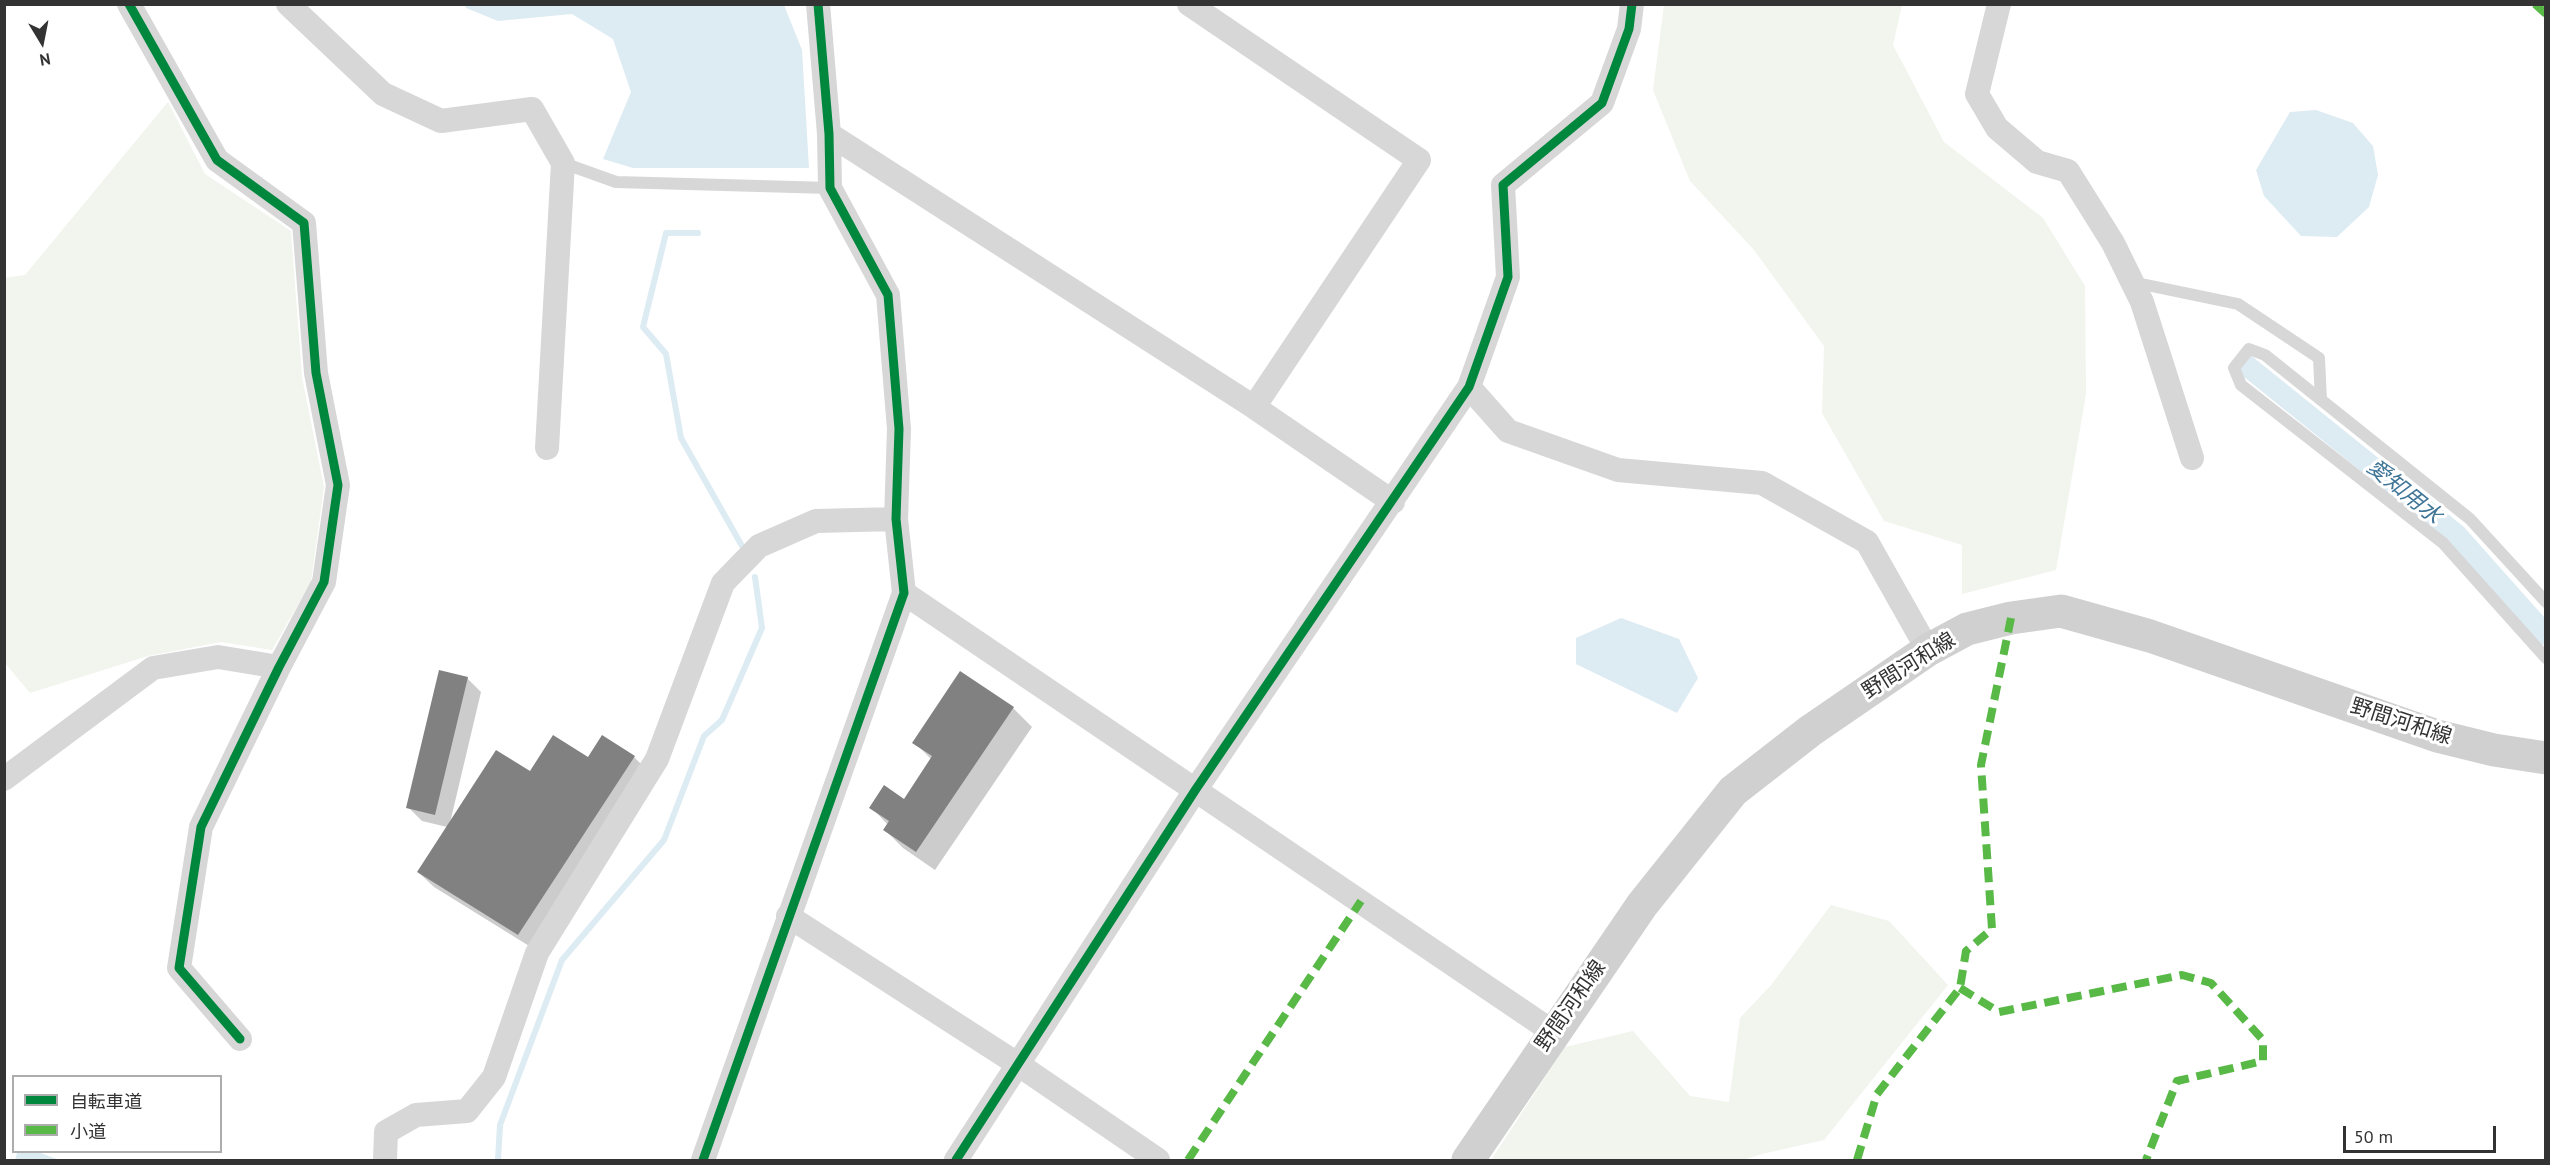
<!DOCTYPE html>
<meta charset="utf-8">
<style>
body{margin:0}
#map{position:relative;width:2550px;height:1165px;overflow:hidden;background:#fff;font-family:"PT Sans","Noto Sans JP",sans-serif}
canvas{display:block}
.frame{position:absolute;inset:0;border:6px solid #333;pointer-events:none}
.legend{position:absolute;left:12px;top:1075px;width:210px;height:78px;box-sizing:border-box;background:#fff;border:2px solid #adadad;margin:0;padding:8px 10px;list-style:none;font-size:18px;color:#333}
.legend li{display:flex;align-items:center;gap:12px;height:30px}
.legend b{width:30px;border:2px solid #adadad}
.north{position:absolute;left:12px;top:12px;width:60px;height:60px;-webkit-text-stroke:4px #fff;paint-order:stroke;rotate:170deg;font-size:16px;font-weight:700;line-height:24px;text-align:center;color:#333}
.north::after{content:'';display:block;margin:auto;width:21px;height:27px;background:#333;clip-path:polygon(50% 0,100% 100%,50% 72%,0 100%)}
.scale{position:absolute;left:2343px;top:1126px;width:153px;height:27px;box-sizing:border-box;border:3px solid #333;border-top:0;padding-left:8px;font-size:18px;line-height:21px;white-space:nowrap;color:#333;-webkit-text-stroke:4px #fff;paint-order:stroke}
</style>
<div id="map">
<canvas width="2550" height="1165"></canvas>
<div class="frame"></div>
<ul class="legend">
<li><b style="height:8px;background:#00873e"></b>自転車道</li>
<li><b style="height:8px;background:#58b947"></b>小道</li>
</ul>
<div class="north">N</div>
<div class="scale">50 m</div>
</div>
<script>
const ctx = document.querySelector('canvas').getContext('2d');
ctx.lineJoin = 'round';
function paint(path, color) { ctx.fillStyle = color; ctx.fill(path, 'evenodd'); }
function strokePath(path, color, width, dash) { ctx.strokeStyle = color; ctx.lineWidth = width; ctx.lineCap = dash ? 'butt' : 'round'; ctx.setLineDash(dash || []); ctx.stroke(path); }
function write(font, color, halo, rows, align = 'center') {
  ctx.font = font + ' "PT Sans","Noto Sans JP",sans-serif'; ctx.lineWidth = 6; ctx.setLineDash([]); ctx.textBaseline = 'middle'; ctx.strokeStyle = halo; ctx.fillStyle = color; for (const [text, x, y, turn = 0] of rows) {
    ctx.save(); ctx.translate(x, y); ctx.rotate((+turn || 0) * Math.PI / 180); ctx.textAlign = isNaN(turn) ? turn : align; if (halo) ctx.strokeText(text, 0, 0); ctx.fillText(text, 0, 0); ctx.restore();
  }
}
paint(new Path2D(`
 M1664 5H1902L1893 45 1944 142 2043 218 2085 286 2086 394 2056 570 1962 594V545L1884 521 1822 413 1824 346 1754 250 1690 181 1653 90Z
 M168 102 205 174 291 231 302 377 324 487 311 582 272 650 221 642 148 656 30 693 5 663 4 278 25 275Z
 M1831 905 1889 921 1948 985 1824 1140 1762 1154 1743 1160H1491L1565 1047 1633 1031 1690 1096 1729 1102 1740 1018 1772 984Z`), '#f1f5ed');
paint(new Path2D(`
 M465 5H784L802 50 809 168H633L603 159 631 92 613 39 572 14 498 21 466 8Z
 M2316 110 2353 123 2373 146 2378 175 2369 207 2337 237 2301 236 2264 196 2256 170 2290 112Z
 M1621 618 1679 639 1698 678 1677 713 1576 664V638Z
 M21 1152H38L59 1160H15L17 1153Z`), '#ddebf3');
paint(new Path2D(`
 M960 673 1013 708 1032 727 935 870 903 848 885 830 888 825 871 807 905 801 932 760 914 742Z
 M467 678 481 692 450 823 530 773 588 759 634 757 650 773 534 949 434 887 418 872 447 827 422 821 408 807Z`), '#0003');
strokePath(new Path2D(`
 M698 233H666L643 327 666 354 681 438 742 546
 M498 1160 500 1125 562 960 664 840 704 736 722 720 762 628 755 577`), '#ddebf3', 6);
strokePath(new Path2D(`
 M2246 365 2457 535 2546 635`), '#ddebf3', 21);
paint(new Path2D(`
 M439 670 468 677 435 815 406 808Z
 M960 671 1014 707 916 852 883 830 889 821 869 808 884 785 904 799 932 756 912 743Z
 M553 735 588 757 602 735 635 756 518 935 417 872 496 750 530 771Z`), '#818181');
strokePath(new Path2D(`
 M563 163 616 182 830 188
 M2132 282 2238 304 2319 358 2321 400
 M2546 602 2470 519 2265 355 2249 349 2234 368 2241 385 2443 543 2546 658`), '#d7d7d7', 12);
strokePath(new Path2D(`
 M129 4 217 160 304 223 316 373 338 485 324 582 279 667 201 827 179 968 240 1039
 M288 4 383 94 441 121 532 109 563 163 547 448
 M1189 4 1419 160 1254 407
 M1999 4 1977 94 1997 128 2037 162 2068 171 2113 243 2142 302 2192 458
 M829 134 1254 407 1393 502
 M1469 387 1508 431 1618 470 1762 483 1867 542 1928 650
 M904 593 1553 1032
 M4 779 153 668 218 657 279 667
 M788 916 1019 1065 1158 1160
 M385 1160 386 1132 416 1115 467 1111 494 1077 537 953 657 759 723 583 759 546 816 521 896 519
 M703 1160 904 593 896 519 899 429 888 295 830 188 829 134 818 4
 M956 1160 1196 789 1469 387 1508 277 1503 185 1602 103 1629 29 1632 4`), '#d7d7d7', 24);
strokePath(new Path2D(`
 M1468 1160 1642 905 1733 791 1810 731 1928 650 1967 629 2011 618 2061 611 2150 636 2437 736 2494 750 2546 758`), '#d0d0d0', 33);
strokePath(new Path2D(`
 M2535 4 2546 14
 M1960 988 1999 1012 2182 975 2211 983 2263 1040V1061L2177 1081 2146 1160
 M1188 1160 1361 901
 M1857 1160 1877 1094 1960 988 1966 951 1992 929 1981 765 2011 618`), '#58b947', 8, [15, 8]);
strokePath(new Path2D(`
 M129 4 217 160 304 223 316 373 338 485 324 582 279 667 201 827 179 968 240 1039
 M703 1160 904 593 896 519 899 429 888 295 830 188 829 134 818 4
 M956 1160 1196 789 1469 387 1508 277 1503 185 1602 103 1629 29 1632 4`), '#00873e', 9);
write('21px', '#333', '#fff', [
 ["野間河和線",1909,666,-32],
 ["野間河和線",2401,722,18],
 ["野間河和線",1571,1006,-55]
]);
write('italic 22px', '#3f7597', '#fff', [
 ["愛知用水",2404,492,39]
]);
</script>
